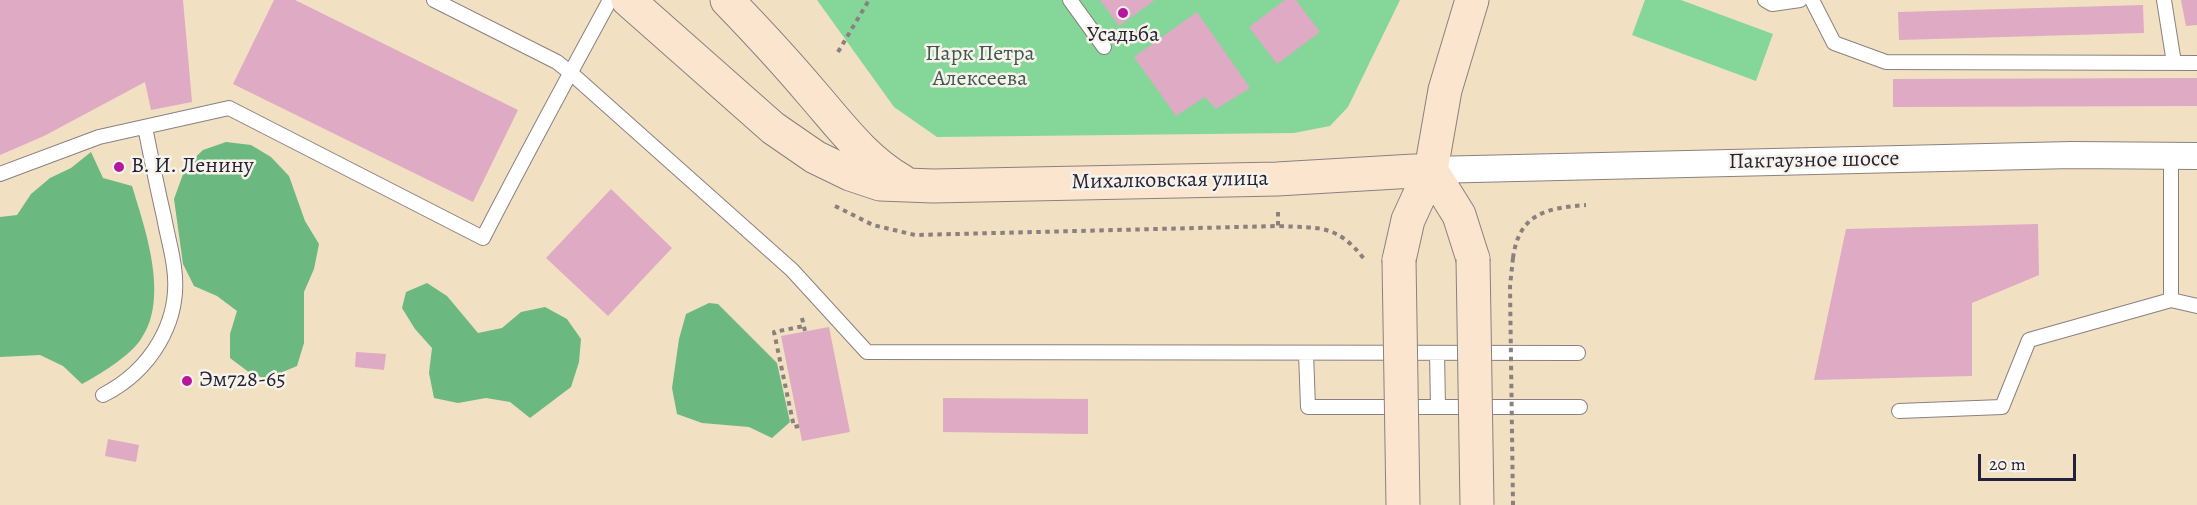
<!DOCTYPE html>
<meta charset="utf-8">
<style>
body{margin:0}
#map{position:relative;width:2197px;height:505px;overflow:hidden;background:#f2e0c3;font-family:Alegreya,serif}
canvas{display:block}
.scale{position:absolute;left:1978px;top:454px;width:98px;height:27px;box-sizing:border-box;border:3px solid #22223b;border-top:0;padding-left:8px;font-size:18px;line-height:21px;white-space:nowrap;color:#22223b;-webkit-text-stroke:4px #f7f3e8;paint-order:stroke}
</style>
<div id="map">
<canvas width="2197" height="505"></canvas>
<div class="scale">20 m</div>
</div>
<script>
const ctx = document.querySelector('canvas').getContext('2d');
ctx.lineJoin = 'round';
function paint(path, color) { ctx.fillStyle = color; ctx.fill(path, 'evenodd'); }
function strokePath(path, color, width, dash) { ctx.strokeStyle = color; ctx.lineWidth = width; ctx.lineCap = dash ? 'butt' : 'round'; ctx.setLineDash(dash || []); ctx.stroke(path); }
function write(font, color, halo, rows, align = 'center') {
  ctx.font = font + ' Alegreya,serif'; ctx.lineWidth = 5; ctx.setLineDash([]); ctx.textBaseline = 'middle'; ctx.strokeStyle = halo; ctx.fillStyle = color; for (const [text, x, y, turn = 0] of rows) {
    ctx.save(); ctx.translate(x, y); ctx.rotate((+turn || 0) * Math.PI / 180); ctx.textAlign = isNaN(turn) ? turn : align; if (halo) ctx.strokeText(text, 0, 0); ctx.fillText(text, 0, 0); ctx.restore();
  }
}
paint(new Path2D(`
 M817 0H1400L1348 107 1330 126 1294 133 937 137 894 107Z
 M1645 0H1681L1773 34 1756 81 1632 35Z`), '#84d799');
paint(new Path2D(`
 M226 142 251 145 271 157 289 176 305 221 319 244 314 269 304 292V343L297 366 266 379 250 373 230 358V334L237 311 217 296 194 286 183 264 174 199 186 166 203 150Z
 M91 152 103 178 132 186C145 229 170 298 141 339 130 356 99 375 82 384L63 366 40 355 0 357V217L17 215 31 194 50 178 71 168Z
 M427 283 447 296 478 333 502 328 521 312 545 307 567 319 581 339 579 362 571 387 530 418 510 402 486 398 458 403 434 398 429 373 432 348 415 329 402 308 406 292Z
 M709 303 718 304 777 363 790 422 772 438 749 427 702 423 677 414 672 388 679 339 686 314Z`), '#6bb881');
paint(new Path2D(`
 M0 0H183L192 102 151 110 145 82 44 136 0 155Z
 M274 0H295L518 110 473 202 233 84Z
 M1100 0H1155L1119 26Z
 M1285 0H1296L1320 32 1277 64 1249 27Z
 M2181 0H2197V25L2186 26Z
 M2143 5 2144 33 1899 40 1898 12Z
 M1197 12 1250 88 1216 109 1205 97 1176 116 1134 57Z
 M2197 78V106L1893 107V79Z
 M611 189 672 248 608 316 546 258Z
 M2038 224 2039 275 1972 303V376L1814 380 1846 229Z
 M829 327 850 432 802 441 781 336Z
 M356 352 386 354 384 370 355 367Z
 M943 398 1088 399V434L943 432Z
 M108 439 139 445 136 462 105 456Z`), '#dfaac3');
const lane = new Path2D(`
 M434 0 557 62 572 74 792 270 867 352 1578 353
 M1070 0 1104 47
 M1765 0 1772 4 1800 0
 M1812 0 1834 43 1886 62 2197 63
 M2164 0 2174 63
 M2171 155V300L2197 306
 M0 174 99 137 229 108 483 238C524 158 567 79 610 0
 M1306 353 1308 407H1580
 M1437 353 1438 407
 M103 395C150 371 182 322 174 267 172 251 167 234 164 217 157 187 151 157 145 127
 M1899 411 2002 407 2029 340 2171 300`);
const street = new Path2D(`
 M1431 170 2072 155 2197 156`);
const secondary = new Path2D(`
 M628 0 773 128 815 157 850 174 880 184 933 186 1277 179 1431 170
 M727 0C756 30 784 60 811 92 839 124 864 159 902 181
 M1431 170 1459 215 1473 259
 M1399 260 1408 220 1431 170 1445 90 1472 0`);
strokePath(lane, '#8a817f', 16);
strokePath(street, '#8a817f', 28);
strokePath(secondary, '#8a817f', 35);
strokePath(new Path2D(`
 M838 52 869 0
 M835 206 873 225 915 235 1278 226C1320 228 1337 224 1365 260
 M1278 212V226
 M1513 258C1519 213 1547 208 1586 205
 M802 318 805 331
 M799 426 794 427 774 332 804 326`), '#8a817f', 4, [4.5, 4.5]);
strokePath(lane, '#fff', 14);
strokePath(street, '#fff', 26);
strokePath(secondary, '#fbe5cf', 33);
const secondaryBridge = new Path2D(`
 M1473 259 1477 505
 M1399 260 1403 505`);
strokePath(secondaryBridge, '#8a817f', 35, []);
strokePath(new Path2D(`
 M1513 258 1510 286 1513 505`), '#8a817f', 4, [4.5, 4.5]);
strokePath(secondaryBridge, '#fbe5cf', 33);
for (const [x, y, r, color] of [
 [1123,13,6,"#b5179e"],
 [119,167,6,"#b5179e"],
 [187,381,6,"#b5179e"]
]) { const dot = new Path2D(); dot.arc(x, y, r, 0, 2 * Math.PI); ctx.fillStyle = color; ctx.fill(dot); strokePath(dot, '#f7f3e8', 2); }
write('22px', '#22223b', '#f7f3e8', [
 ["Усадьба",1123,36,"center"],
 ["В. И. Ленину",131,167],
 ["Эм728-65",199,381]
], 'left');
write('22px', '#3f5857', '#f7f3e8', [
 ["Парк Петра",980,55],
 ["Алексеева",980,80]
]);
write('22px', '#22223b', '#f7f3e8', [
 ["Пакгаузное шоссе",1814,161,-1],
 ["Михалковская улица",1170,181,-1]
]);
</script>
